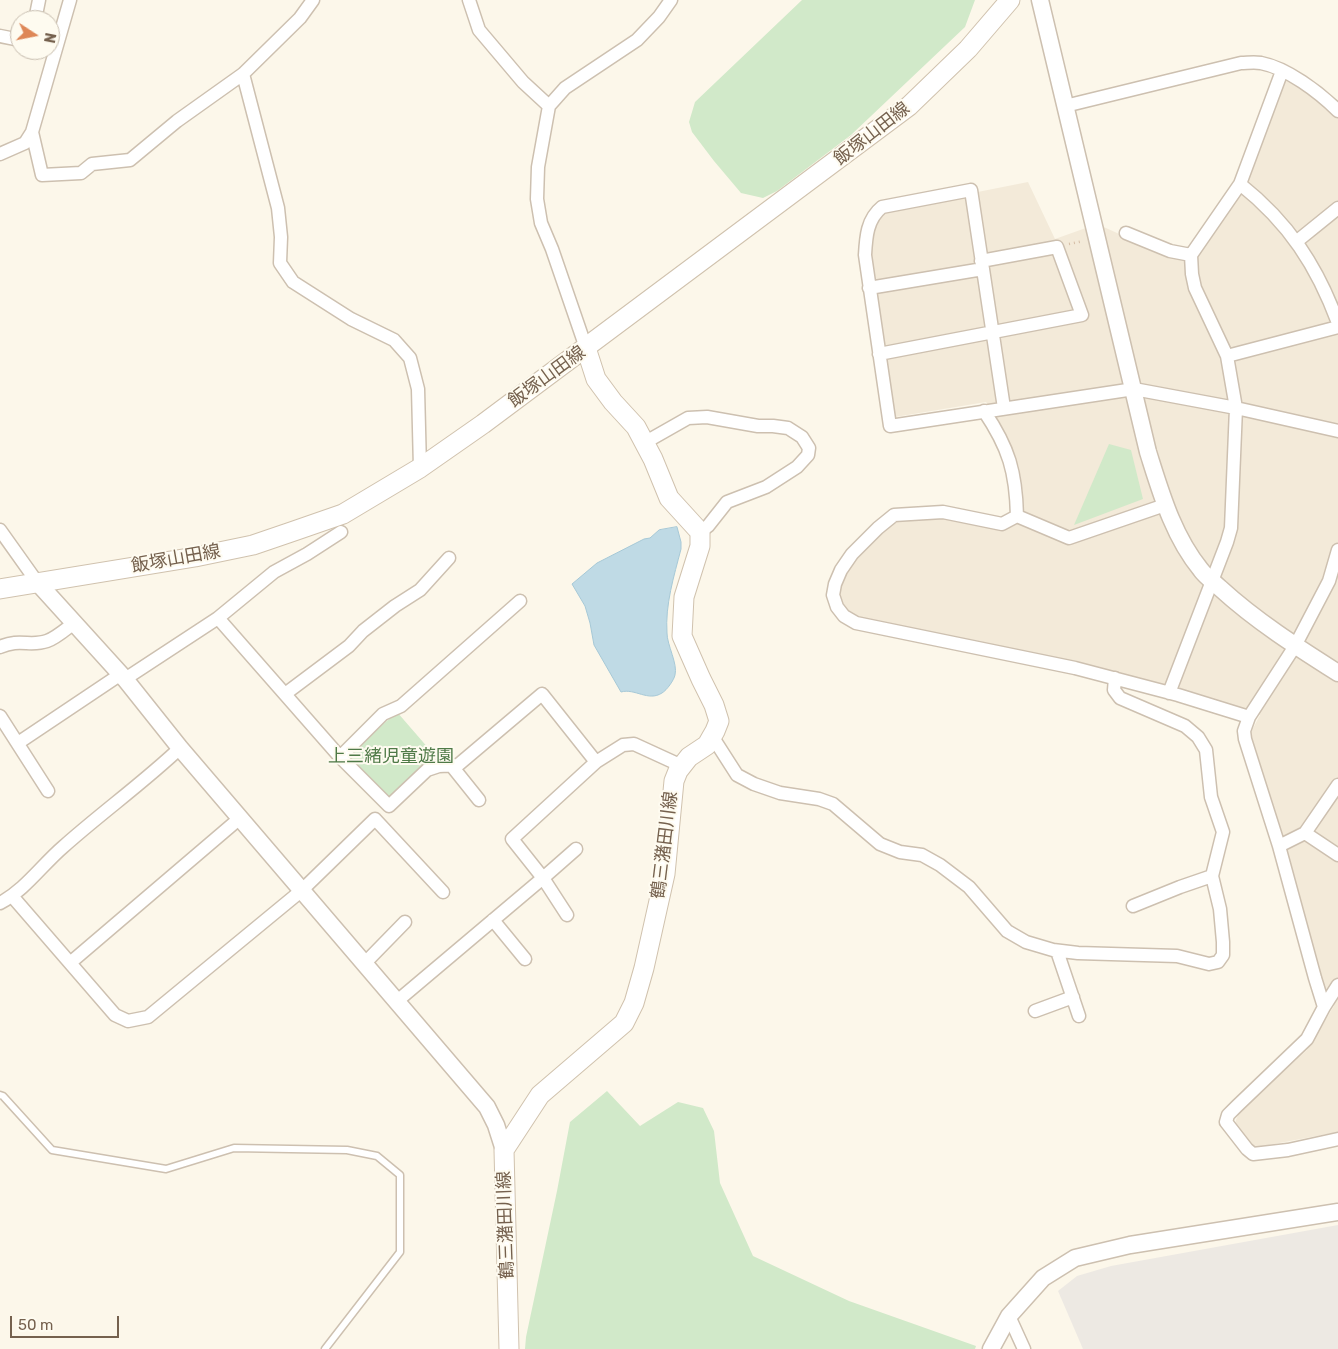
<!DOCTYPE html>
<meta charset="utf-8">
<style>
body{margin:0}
#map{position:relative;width:1338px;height:1349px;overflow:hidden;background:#fcf7ea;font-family:Rubik,sans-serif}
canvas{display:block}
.north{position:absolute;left:10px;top:10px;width:50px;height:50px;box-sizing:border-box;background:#fefbf0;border:1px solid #c7bdaf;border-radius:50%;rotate:101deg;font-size:14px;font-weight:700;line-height:20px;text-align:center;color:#75614e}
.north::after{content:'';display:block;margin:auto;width:18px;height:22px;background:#de8757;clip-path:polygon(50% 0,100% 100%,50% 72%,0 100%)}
.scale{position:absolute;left:10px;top:1316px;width:109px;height:22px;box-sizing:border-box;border:2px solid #75614e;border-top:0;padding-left:6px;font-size:15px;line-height:18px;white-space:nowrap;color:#75614e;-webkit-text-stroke:4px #fefbf0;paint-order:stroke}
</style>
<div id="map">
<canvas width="1338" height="1349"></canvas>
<div class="north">N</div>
<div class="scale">50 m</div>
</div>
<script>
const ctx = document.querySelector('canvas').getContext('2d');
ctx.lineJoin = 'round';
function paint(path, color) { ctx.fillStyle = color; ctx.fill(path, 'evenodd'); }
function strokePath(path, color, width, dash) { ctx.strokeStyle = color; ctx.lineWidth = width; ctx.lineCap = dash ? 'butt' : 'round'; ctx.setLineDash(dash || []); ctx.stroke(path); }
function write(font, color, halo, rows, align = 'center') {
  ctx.font = font + ' Rubik,"Noto Sans JP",sans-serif'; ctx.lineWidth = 4; ctx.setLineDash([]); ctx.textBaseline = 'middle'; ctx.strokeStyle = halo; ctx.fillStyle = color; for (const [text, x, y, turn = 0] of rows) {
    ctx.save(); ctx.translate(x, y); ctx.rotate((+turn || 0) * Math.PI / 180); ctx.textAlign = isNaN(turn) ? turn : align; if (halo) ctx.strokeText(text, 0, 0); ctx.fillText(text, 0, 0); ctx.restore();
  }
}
paint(new Path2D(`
 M1287 80 1319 101 1338 118V1132L1258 1147 1251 1145 1235 1126 1236 1120 1240 1111 1307 1050 1334 1006 1323 989 1249 736 1260 715 1076 665 859 622 838 603 839 583 854 552 895 518 942 515 1003 526 1021 522 1023 495 1019 467 999 421 986 402 895 417 870 247 876 221 882 211 1028 182 1055 239 1097 224 1155 250 1182 258 1236 196 1282 83Z`), '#f3ead9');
paint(new Path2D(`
 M1338 1225V1349H1083L1058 1291 1077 1276 1111 1266Z`), '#ede9e3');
paint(new Path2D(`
 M802 0H975L965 27 851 135 777 191 763 198 741 193 714 161 692 132 689 122 695 102Z
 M1109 444 1131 450 1143 499 1074 525Z
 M397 712 436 757 388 801 347 756Z
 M607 1091 640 1126 678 1102 703 1108 714 1131 720 1183 753 1256 849 1301 976 1346 975 1349H525L526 1337 557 1191 570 1122Z`), '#d1e9c9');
const water = new Path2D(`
 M677 527 681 542V549C674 576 665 605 667 633 667 645 678 664 675 675 674 680 667 690 662 693 648 702 635 688 621 692L594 645 590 623 585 606 572 584 597 563 644 539 650 538 659 530Z`);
paint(water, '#bfdae5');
strokePath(water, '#a6c8d6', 1);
const service = new Path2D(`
 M0 1095 3 1096 52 1150 166 1169 234 1148 347 1150 377 1156 400 1175V1252L325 1349`);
const minor = new Path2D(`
 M469 0 479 30 523 82 549 106
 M35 20 39 0
 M0 36 20 40
 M243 74 278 208 281 237 280 263 293 282 351 319 394 340 410 358 418 389 420 468
 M1065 106 1241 63C1247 63 1254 62 1261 63 1287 68 1319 92 1338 111
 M32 132 42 175 81 173 92 164 130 160 177 121 243 74 300 18 313 0
 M0 154 25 143 32 132 70 0
 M1240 184C1289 223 1317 266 1338 323
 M1126 233 1170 251 1191 255
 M1296 242 1338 208
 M869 288 983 269
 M586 348 552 249 541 223 537 199 538 167 549 106 565 88 637 40 659 17 671 0
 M879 354 1082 315 1057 247 981 261
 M1227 356 1338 327
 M1004 408 971 190 882 207C867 219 866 237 865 255L890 426 1134 389 1236 408 1338 431
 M984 411C1009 448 1016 472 1017 516
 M644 443 688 418 707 417 758 426H773L788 428 802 437 809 448 808 455 797 467 766 487 727 502 708 526 700 532
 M1165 505 1069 538 1017 516 1002 524 943 512 894 515 878 528 852 554 841 570 835 584 833 595 837 607 844 616 856 623 1075 668 1178 695 1249 717
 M0 530 37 582
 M1338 550 1329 581 1295 646 1249 717 1244 731 1245 739 1279 846 1315 978 1324 1007 1307 1039 1237 1106 1228 1115 1226 1122 1247 1149 1253 1154 1288 1150 1338 1139
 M218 618 274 572 307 554 341 532
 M0 647C20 638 30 647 47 641 56 638 66 629 74 623
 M125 679 218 618 340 757 389 806 427 770 439 766 458 765 542 694 596 762 623 745 634 744 682 766
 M1169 693 1227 542 1231 528 1236 408 1227 356 1195 288 1192 274 1191 255 1240 184 1282 71
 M285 694 349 646 363 631 395 606 420 590 449 558
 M0 716 48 791
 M712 736 737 775 754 784 780 793 819 799 833 804 880 844 900 852 922 855 940 865 969 887 1007 931 1026 942 1053 950 1078 953 1177 956 1209 964 1218 962 1223 955V942L1220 909 1212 876 1223 832 1211 797 1206 750 1198 737 1185 726 1120 698 1114 690 1115 678
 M18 743 121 674
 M340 757 383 714 401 706 520 601
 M451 765 479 800
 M1305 833 1338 855
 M1279 846 1305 833 1338 785
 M12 896 115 1015 128 1021 148 1017 301 891 375 819 443 892
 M0 903C25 890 42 865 63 847 101 813 143 783 180 748
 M1133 906 1180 887 1212 876
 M567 915 543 878 576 849
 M493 920 525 959
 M1057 951 1079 1016
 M70 963 240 818
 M364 964 405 922
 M396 1002 543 878 512 839 596 762
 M1324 1007 1338 985
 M1035 1011 1073 997
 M1009 1316 1024 1349`);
const tertiary = new Path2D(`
 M1040 0 1148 452C1161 493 1173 536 1201 570 1206 577 1214 582 1220 588 1256 621 1297 647 1338 673
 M37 582 125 679 180 748 487 1107 496 1125 504 1150
 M991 1349 1009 1316 1043 1278 1075 1258 1130 1245 1338 1212`);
const secondary = new Path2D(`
 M0 589 195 557 253 545 294 531 343 514 420 468 483 424 909 106 968 49 1010 0
 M509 1349 504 1150 540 1095 624 1023 634 1003 644 968 665 874 674 781 678 771 689 757 707 745 715 731 719 721 714 705 701 679 682 636 684 597 700 546V532L669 498 653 459 636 427 613 402 596 379 586 348`);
strokePath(service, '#cdc0b0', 9);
strokePath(minor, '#cdc0b0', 15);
strokePath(tertiary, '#cdc0b0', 19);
strokePath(secondary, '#d0c2ae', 21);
strokePath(new Path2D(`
 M1069 244 1083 241`), '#d5bea6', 2.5, [1, 4]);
strokePath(service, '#fff', 6);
strokePath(minor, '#fff', 12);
strokePath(tertiary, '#fff', 16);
strokePath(secondary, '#fff', 19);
write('18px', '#75614e', '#fefbf0', [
 ["飯塚山田線",872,134,-38],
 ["飯塚山田線",547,377,-36],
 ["飯塚山田線",176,559,-10],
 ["鶴三潴田川線",665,845,-83],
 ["鶴三潴田川線",506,1225,-92]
]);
write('18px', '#4f7a47', '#fefbf0', [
 ["上三緒児童遊園",391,757]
]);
</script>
